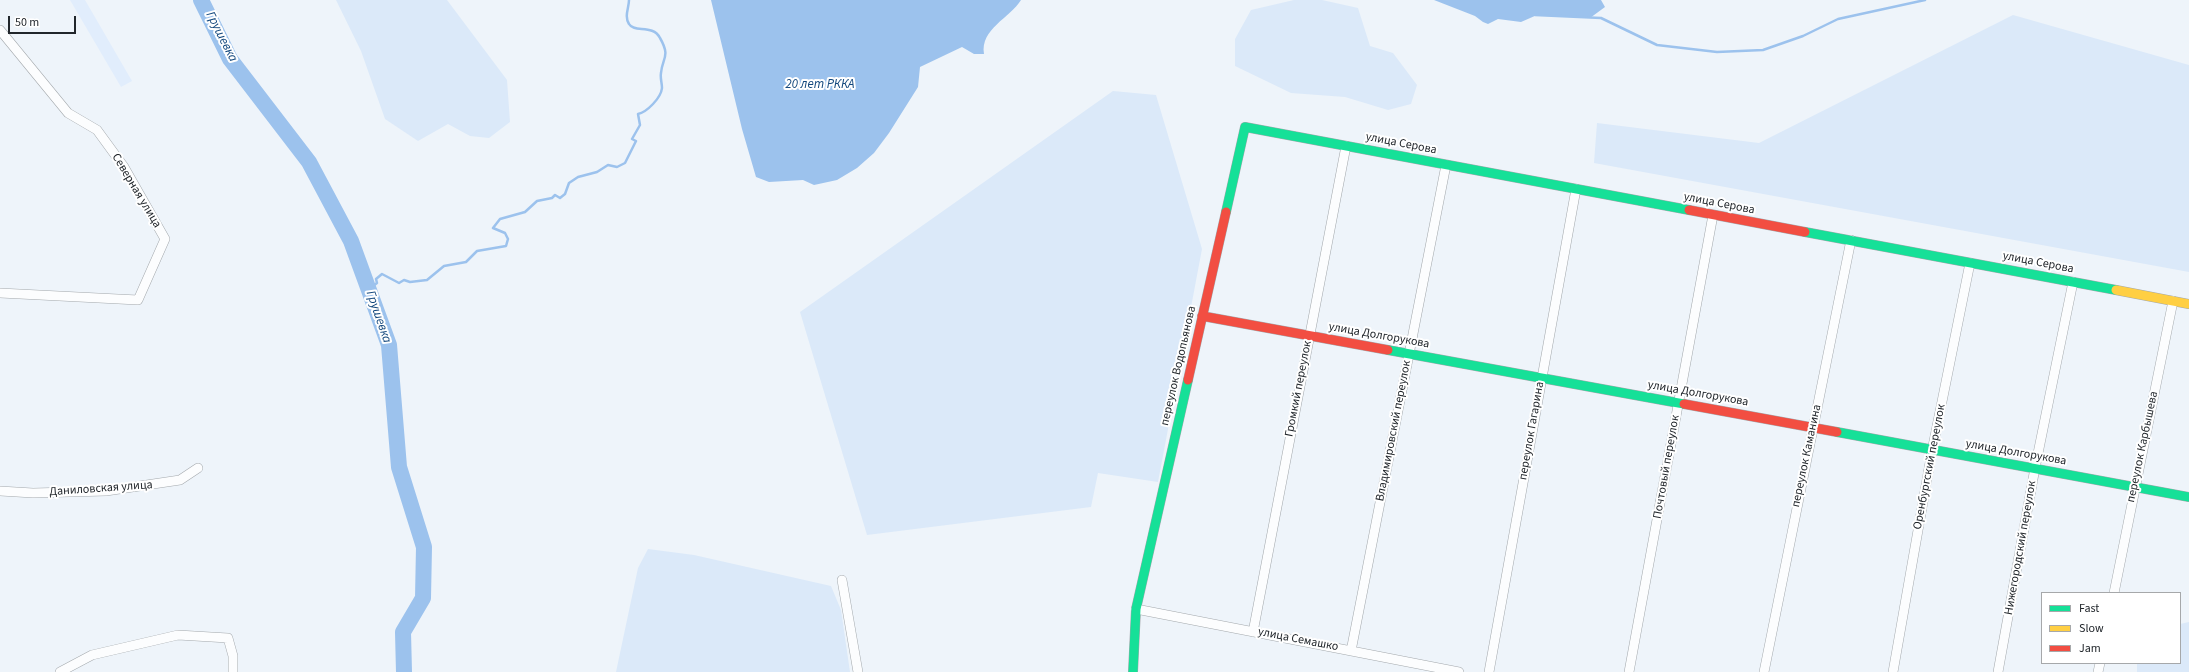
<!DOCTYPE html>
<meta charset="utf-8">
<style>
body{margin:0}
#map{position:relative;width:2189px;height:672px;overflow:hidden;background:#eef4fa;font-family:"Source Sans 3",sans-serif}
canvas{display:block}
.legend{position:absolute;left:2041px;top:592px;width:140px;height:72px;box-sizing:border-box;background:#fff;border:1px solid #a6a8aa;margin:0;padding:5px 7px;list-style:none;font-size:12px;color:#21262b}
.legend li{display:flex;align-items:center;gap:8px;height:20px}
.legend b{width:20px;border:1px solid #a6a8aa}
.scale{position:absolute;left:8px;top:16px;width:68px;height:18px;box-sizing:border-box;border:2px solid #21262b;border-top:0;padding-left:5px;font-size:12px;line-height:14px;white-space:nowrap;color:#21262b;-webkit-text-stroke:3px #fff;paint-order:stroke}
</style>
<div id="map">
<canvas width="2189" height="672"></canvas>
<ul class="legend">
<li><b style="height:5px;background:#16e098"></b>Fast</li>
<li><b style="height:5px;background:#ffcf43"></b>Slow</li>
<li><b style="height:5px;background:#f24e42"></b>Jam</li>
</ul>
<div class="scale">50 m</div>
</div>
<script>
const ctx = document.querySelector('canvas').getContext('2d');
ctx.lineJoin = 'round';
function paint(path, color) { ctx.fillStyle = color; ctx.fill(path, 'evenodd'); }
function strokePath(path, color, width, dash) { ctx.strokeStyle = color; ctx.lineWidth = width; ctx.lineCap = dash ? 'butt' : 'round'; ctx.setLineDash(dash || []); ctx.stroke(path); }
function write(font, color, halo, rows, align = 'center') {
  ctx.font = font + ' "Source Sans 3",sans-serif'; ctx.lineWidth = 4; ctx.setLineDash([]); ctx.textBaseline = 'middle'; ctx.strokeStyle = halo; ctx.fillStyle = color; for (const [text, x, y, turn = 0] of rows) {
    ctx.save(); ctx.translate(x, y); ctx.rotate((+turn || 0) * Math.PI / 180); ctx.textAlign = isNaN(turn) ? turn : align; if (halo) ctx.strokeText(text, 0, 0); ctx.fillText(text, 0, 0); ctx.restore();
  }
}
paint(new Path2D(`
 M70 0H85L132 81 121 87Z`), '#e1edfc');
paint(new Path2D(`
 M336 0H447L507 80 510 122 489 138 470 136 448 124 418 141 385 119 361 51Z
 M1294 0H1322L1358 8 1370 46 1393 53 1417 85 1411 104 1388 110 1345 97 1291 93 1235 66V39L1251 10Z
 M2013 15 2189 65V272L1594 163 1597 123 1759 143Z
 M1113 91 1156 95 1202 249 1158 482 1098 473 1091 507 867 535 800 312Z
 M648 549 694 555 831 586 841 610 850 672H616L638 568Z
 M2189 622V672H2137V663H2180V624Z`), '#dbe9f9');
paint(new Path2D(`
 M711 0H1021C1010 18 980 29 984 54H974L962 47 920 67 918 87 889 133 874 153 857 168 837 180 814 185 803 180 769 182 756 177 742 129Z
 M1434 0H1601L1605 7 1590 18 1537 15 1521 22 1498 19 1488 24 1483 22 1475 16Z`), '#9cc2ed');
strokePath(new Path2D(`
 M1535 15 1601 18 1657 45 1717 52 1763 50 1803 36 1838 19 1925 0
 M369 289 377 283 376 279 382 274 399 283 404 280 410 282 427 280 444 266 466 262 477 251 506 246 508 239 505 233 493 228 500 219 525 212 537 201 552 198 555 195 560 198 565 194 569 183 578 177 597 172 608 165 617 167 625 163 636 141 632 139 640 125 638 114C647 112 661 98 662 88 662 83 660 78 661 73 662 58 671 57 660 38 653 24 634 33 629 24 624 16 629 8 629 0`), '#9cc2ed', 2.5);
strokePath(new Path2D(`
 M201 0 230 59 309 162 351 241 389 345 399 467 424 547 423 598 403 632 404 672`), '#9cc2ed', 16);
const street = new Path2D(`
 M0 30 68 113 97 130 124 167 165 239 138 300 0 293
 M0 491 33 493 106 491 180 480 198 468
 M842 580 858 672
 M2114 593 2173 301
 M1136 609 1459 672
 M1253 632 1346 146
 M1351 651 1446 165
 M60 672 92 655 178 635 228 638 233 656V672
 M1489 672 1576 189
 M1629 672 1713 215
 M1764 672 1851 240
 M1893 672 1932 451 1970 263
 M1998 672 2035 468 2073 282
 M2098 672 2100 663`);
const fast = new Path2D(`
 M1226 212 1245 127 1689 210
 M1805 232 2116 290
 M1388 350 1684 404
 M1837 432 2189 497
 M1133 672 1136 609 1188 380`);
const slow = new Path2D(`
 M2116 290 2189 304`);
const jam = new Path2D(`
 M1689 210 1805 232
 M1202 316 1388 350
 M1188 380 1226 212
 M1684 404 1837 432`);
strokePath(street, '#a3a8ac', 10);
strokePath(fast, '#a3a8ac', 10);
strokePath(slow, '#a3a8ac', 10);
strokePath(jam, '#a3a8ac', 10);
strokePath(street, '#fcfdfe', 9);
strokePath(fast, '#16e098', 9);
strokePath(slow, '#ffcf43', 9);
strokePath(jam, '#f24e42', 9);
write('12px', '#21262b', '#fff', [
 ["улица Серова",1401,144,11],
 ["Северная улица",136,191,59],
 ["улица Серова",1719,204,11],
 ["улица Серова",2038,263,11],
 ["улица Долгорукова",1379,336,10],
 ["переулок Водопьянова",1179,366,-77],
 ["Громкий переулок",1299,389,-79],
 ["улица Долгорукова",1698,394,10],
 ["Владимировский переулок",1394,431,-79],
 ["переулок Гагарина",1532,431,-80],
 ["переулок Карбышева",2143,447,-78],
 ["улица Долгорукова",2016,453,10],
 ["переулок Каманина",1807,456,-78],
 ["Почтовый переулок",1667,467,-80],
 ["Оренбургский переулок",1930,467,-79],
 ["Даниловская улица",101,489,-4],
 ["Нижегородский переулок",2021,548,-80],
 ["улица Семашко",1298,640,11]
]);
write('italic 13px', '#11467c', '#fff', [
 ["Грушевка",221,37,63],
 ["20 лет РККА",820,85],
 ["Грушевка",378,317,71]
]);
</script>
